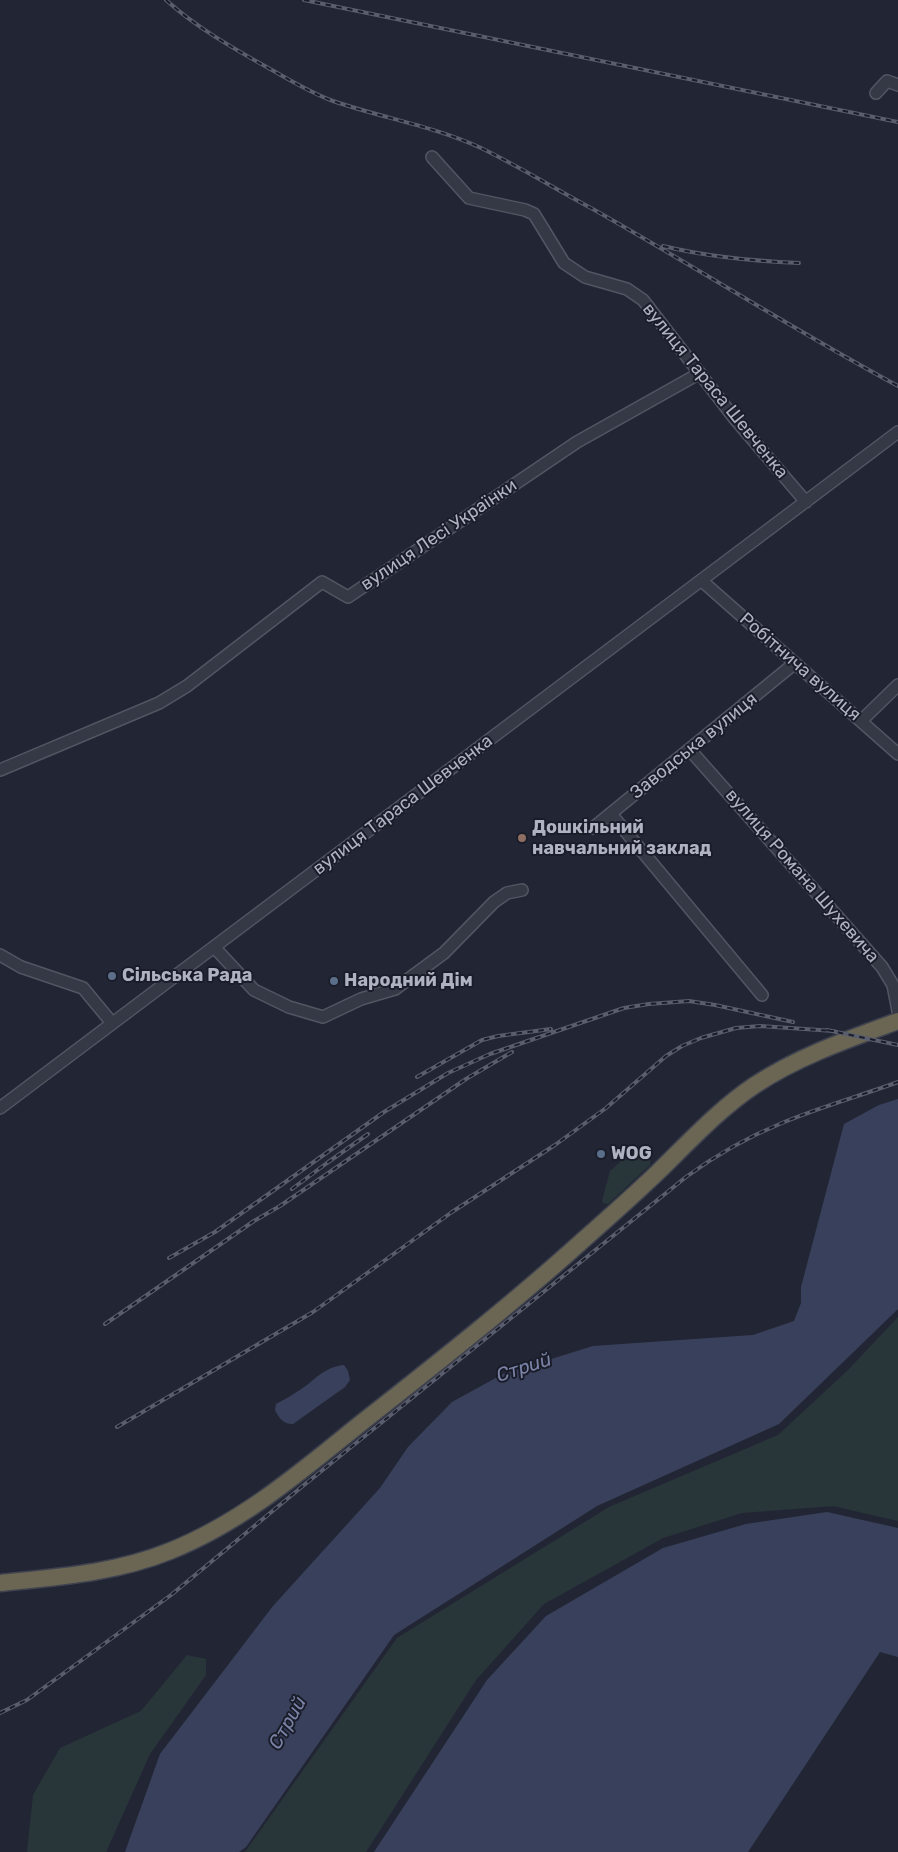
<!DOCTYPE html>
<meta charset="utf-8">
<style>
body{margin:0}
canvas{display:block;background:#222634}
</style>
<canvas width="898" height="1852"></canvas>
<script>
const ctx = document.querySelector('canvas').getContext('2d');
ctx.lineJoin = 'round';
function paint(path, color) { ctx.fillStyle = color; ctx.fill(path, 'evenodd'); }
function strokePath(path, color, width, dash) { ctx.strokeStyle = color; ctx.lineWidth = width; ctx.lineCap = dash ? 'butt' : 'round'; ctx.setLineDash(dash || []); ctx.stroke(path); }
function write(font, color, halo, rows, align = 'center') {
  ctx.font = font + ' Rubik,sans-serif'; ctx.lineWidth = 4; ctx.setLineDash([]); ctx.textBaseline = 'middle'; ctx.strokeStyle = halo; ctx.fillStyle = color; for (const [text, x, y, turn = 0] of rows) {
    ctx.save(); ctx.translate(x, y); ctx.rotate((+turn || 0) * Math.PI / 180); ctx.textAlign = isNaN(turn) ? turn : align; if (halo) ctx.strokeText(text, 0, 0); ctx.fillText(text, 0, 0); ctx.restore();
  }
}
paint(new Path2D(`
 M629 1154 648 1156 650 1159V1165L608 1204 603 1203 602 1201 610 1171Z
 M898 1317V1521L833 1506 742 1513 663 1538 544 1604 476 1680 366 1852H245L397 1638 609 1507 778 1435 848 1370Z
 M187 1655 206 1659V1675L150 1754 106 1852H27L33 1795 60 1748 141 1711Z`), '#283539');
paint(new Path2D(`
 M898 1099V1309L779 1424 597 1506 394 1635 246 1847 239 1852H125L160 1754 273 1606 380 1488 408 1447 452 1402 503 1374 593 1346 753 1335 794 1321 801 1303V1287L844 1124 879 1105Z
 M344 1365 348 1371 350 1380 345 1387 293 1424C283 1424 279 1418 275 1410L276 1404C284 1400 292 1395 300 1390 315 1380 324 1367 344 1365Z
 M827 1512 898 1528V1657L880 1652 748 1852H374L487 1680 546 1616 663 1548 746 1524Z`), '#39405c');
const minor = new Path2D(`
 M876 93 887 81 898 85
 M432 157 469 198 525 210 534 214 564 263 585 277 627 289 643 300 735 419 806 502
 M702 581 898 754
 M861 721 898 685
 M690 750 882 967 893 985 898 1011
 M0 770 159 703 187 686 322 582 348 597 577 442 700 373
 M611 814 762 995
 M593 828 795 663
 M214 947 254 990 289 1007 323 1017 361 999 395 989 444 953 494 902 507 893 522 890
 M0 955 21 967 83 988 112 1023
 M0 1108 898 432`);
const highway = new Path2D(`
 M0 1583C58 1577 116 1573 170 1551 240 1523 297 1475 355 1428 431 1368 509 1307 581 1242 607 1219 633 1196 658 1172 689 1142 719 1109 755 1085 799 1056 849 1039 898 1021`);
strokePath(minor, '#525562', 14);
strokePath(highway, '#3f424f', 19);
strokePath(minor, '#353845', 11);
strokePath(highway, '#6a6653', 16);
const rail = new Path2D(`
 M166 0C197 28 233 48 270 69 290 80 311 93 333 101 382 118 434 126 481 148 518 166 554 188 591 208 694 266 794 330 898 386
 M304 0 898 122
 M663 246C708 257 753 261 799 263
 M827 1030 898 1045
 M417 1077 482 1040 498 1036 551 1029
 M292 1189 327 1163 368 1134
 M169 1258 215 1232 384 1112 448 1073 490 1054 624 1008 649 1004 689 1001 715 1005 793 1022
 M105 1324 254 1221 280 1206 466 1079 512 1052
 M117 1427 313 1312 452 1212 555 1145 606 1108 666 1056 682 1046 701 1038 736 1028 760 1026 834 1031
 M0 1713 27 1700 171 1595 304 1485 686 1177C716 1155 748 1137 782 1123 820 1107 860 1096 898 1082`);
strokePath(rail, '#595d6d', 4);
strokePath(rail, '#1a1d29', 2, [5.5]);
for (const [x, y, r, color] of [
 [522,838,5,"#8d6e63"],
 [112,976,5,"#5c6f8a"],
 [334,981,5,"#5c6f8a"],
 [601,1154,5,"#5c6f8a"]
]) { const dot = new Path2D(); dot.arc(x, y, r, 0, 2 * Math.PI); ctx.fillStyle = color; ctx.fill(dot); strokePath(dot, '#1a1d29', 2); }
write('18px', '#afb2c1', '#1a1d29', [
 ["вулиця Тараса Шевченка",715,391,51],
 ["вулиця Лесі Українки",439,535,-34],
 ["Робітнича вулиця",800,667,41],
 ["Заводська вулиця",694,746,-39],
 ["вулиця Тараса Шевченка",403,805,-37],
 ["вулиця Романа Шухевича",802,876,49]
]);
write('bold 18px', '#afb2c1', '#1a1d29', [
 ["Дошкільний",532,828],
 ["навчальний заклад",532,849],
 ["Сільська Рада",122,976],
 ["Народний Дім",344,981],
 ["WOG",611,1154]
], 'left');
write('italic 19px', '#7b84a7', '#1a1d29', [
 ["Стрий",524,1368,-18],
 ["Стрий",288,1723,-61]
]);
</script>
